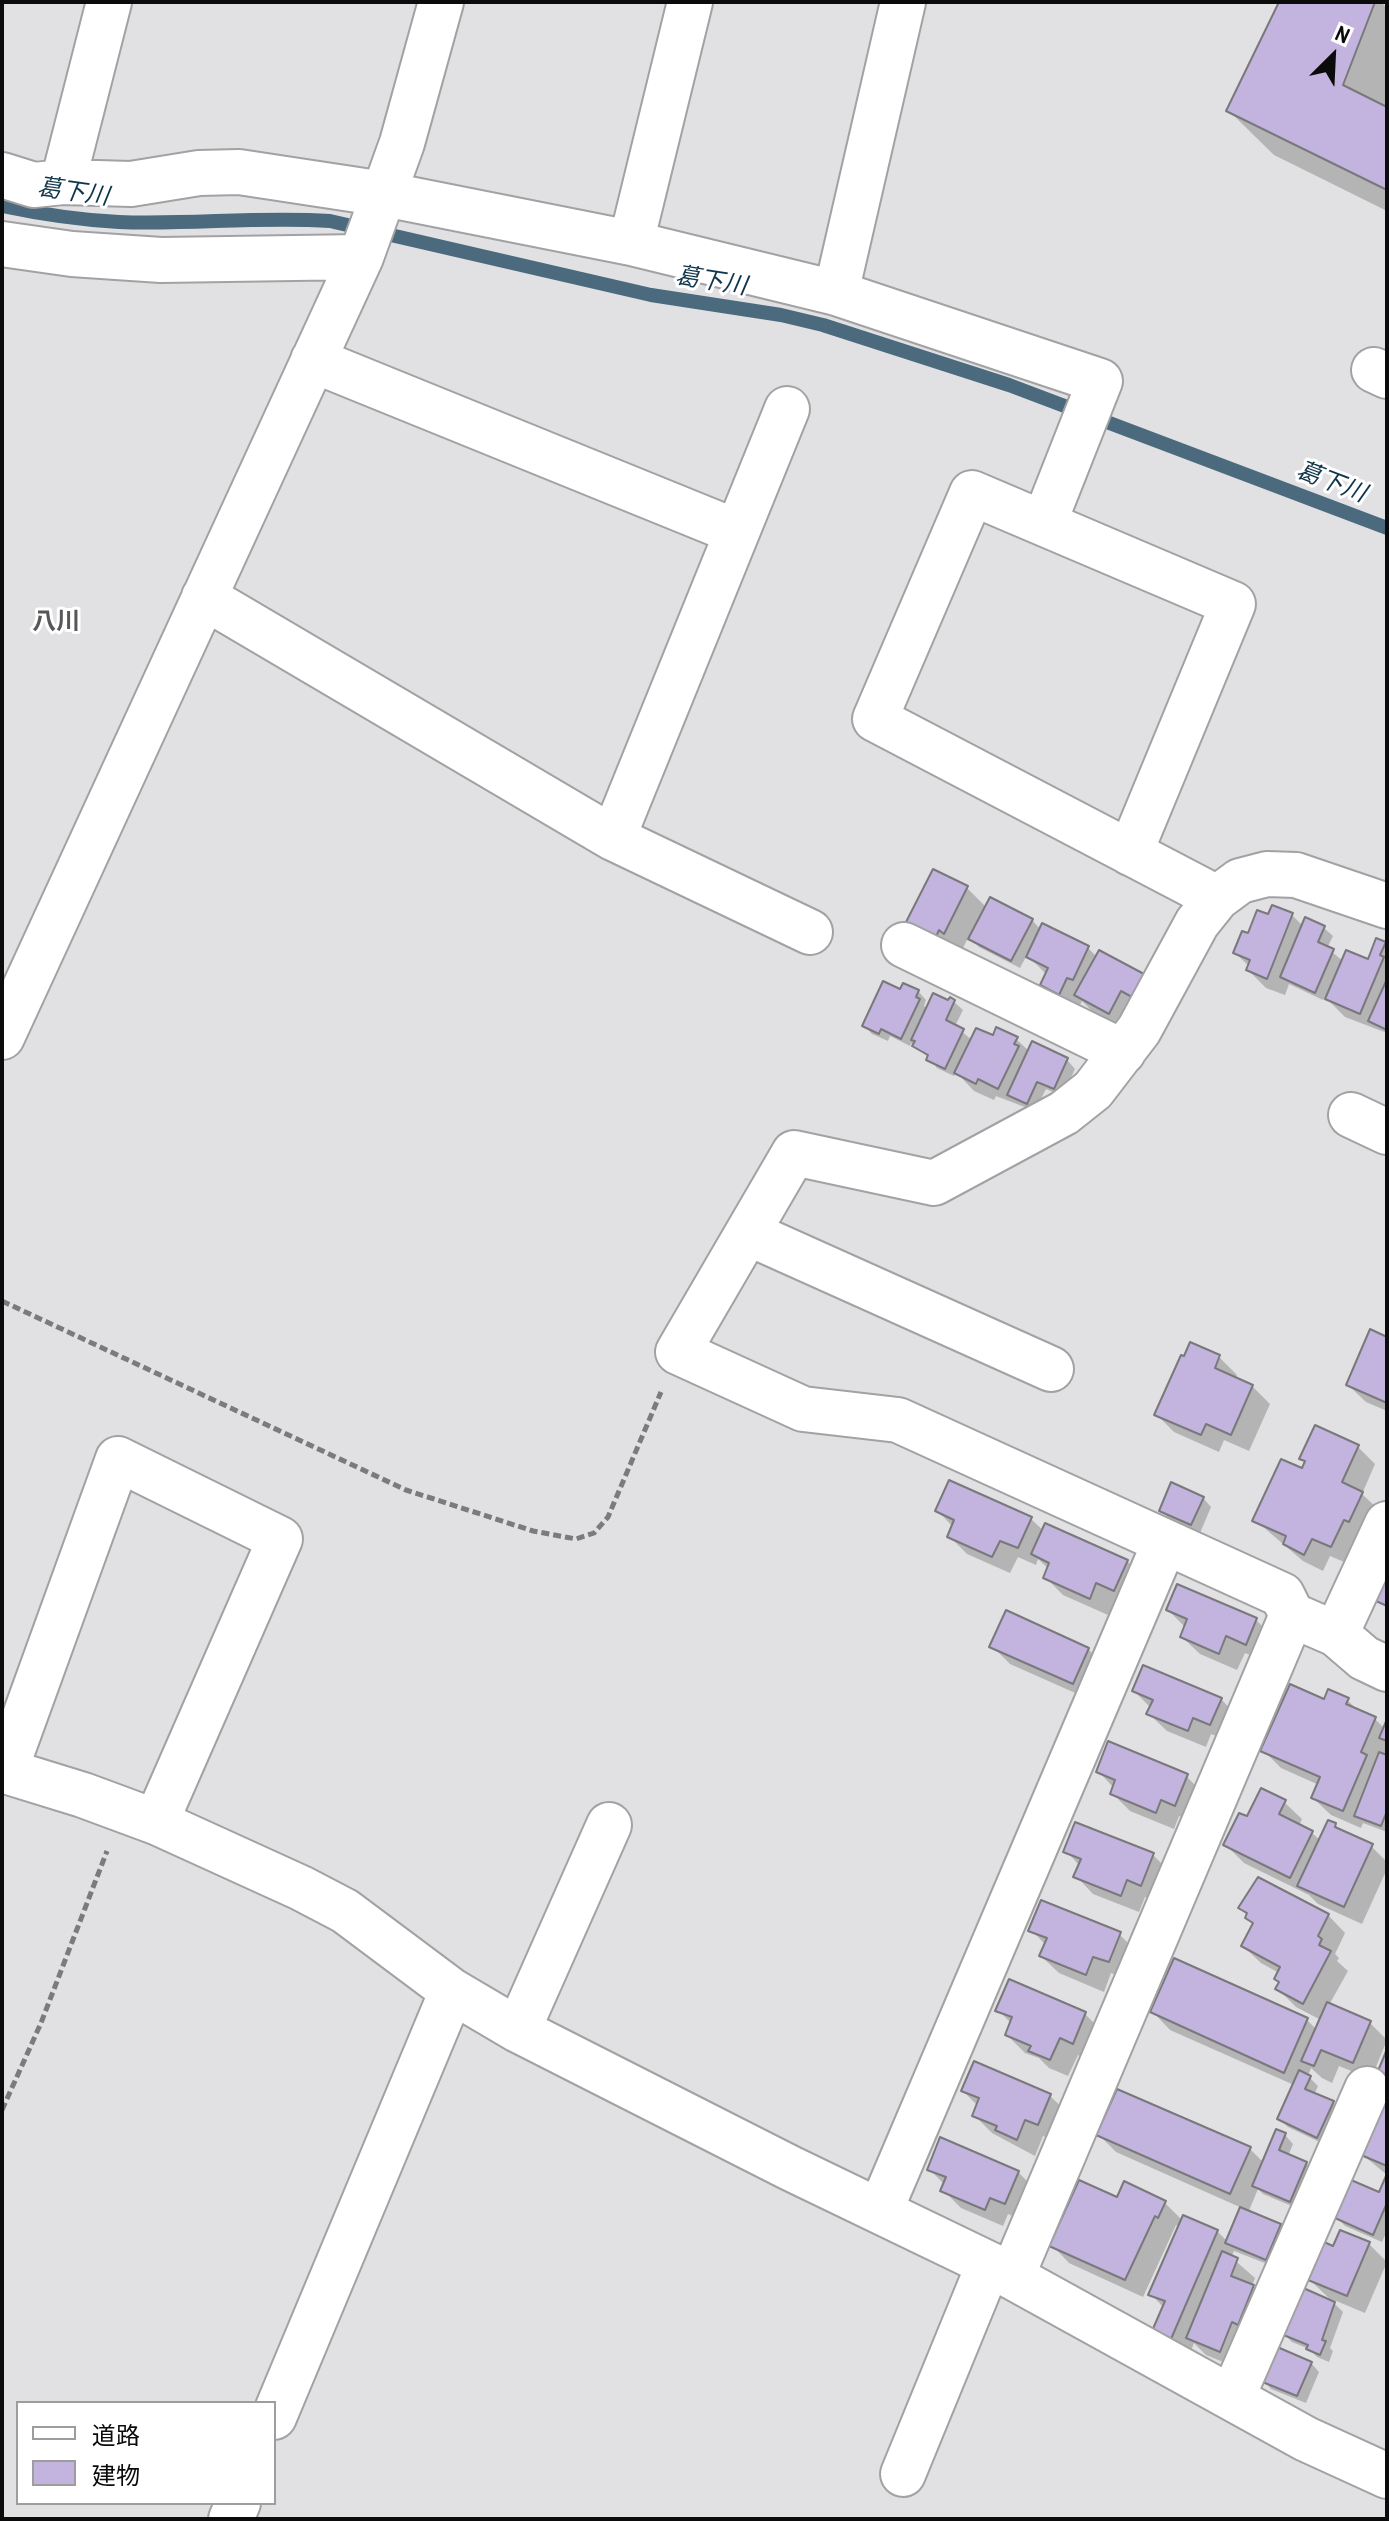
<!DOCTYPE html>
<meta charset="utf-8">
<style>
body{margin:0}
#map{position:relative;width:1389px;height:2521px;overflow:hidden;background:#e1e1e3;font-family:"Archivo Narrow","Noto Sans JP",sans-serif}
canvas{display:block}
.frame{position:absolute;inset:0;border:4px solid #0b0b0c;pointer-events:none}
.legend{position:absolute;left:16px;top:2401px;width:260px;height:104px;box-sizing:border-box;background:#fff;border:2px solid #9d9d9e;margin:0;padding:10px 14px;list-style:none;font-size:24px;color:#0b0b0c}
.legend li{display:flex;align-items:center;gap:16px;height:40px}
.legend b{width:40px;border:2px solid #9d9d9e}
.north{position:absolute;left:1293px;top:16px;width:80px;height:80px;-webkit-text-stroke:6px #fff;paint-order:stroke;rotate:24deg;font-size:22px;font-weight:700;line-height:32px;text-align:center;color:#0b0b0c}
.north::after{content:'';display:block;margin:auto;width:28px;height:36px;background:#0b0b0c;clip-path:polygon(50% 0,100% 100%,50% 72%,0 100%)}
</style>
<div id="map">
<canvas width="1389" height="2521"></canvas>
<div class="frame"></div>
<ul class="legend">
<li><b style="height:10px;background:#fff"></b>道路</li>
<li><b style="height:22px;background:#c3b3df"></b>建物</li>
</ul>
<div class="north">N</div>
</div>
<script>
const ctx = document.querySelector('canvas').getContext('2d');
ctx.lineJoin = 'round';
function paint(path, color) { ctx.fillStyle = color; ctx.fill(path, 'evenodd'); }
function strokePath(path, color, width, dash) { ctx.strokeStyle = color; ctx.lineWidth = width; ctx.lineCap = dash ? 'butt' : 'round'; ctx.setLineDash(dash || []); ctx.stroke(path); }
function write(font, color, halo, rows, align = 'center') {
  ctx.font = font + ' "Archivo Narrow","Noto Sans JP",sans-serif'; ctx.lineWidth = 6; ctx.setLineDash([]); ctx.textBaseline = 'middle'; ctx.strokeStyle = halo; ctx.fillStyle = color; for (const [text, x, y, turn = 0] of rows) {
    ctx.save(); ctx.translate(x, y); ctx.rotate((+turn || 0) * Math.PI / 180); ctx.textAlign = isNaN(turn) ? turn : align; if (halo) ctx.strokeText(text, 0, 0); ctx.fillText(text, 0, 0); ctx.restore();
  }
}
paint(new Path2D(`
 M1282 2H1381L1387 8V211L1274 155 1228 110Z
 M967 888 987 908 1032 920 1041 930 1043 926 1088 948 1097 957 1143 976 1161 994 1127 1030 1094 1013 1082 1001 1077 1011 1060 1003 1042 985 1047 975 1027 955 1020 968 979 947 969 936 962 950 926 942Z
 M1292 915 1304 927 1324 928 1333 936 1327 948 1343 961 1369 962 1385 943 1387 945V1033L1345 1017 1325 997 1323 1000 1289 984 1285 995 1266 988 1248 970 1249 966 1235 953 1269 916Z
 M918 991 926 1000 924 1006 928 1010 954 1002 963 1010 955 1026 972 1040 1016 1039 1029 1051 1067 1060 1075 1069 1062 1096 1046 1089 1035 1111 996 1096 994 1100 974 1091 956 1072 954 1076 937 1068 929 1058 911 1043 910 1046 890 1036 888 1041 872 1034 864 1025 900 992Z
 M1387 1339V1411L1366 1402 1348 1385Z
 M1191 1345 1219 1357 1237 1375 1235 1379 1252 1386 1270 1404 1249 1451 1224 1440 1219 1452 1174 1432 1156 1414Z
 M1358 1447 1375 1464 1362 1494 1380 1511 1349 1564 1330 1556 1323 1571 1303 1561 1255 1520 1302 1470 1307 1463 1302 1458Z
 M1203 1498 1211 1507 1200 1533 1170 1519 1161 1511Z
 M937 1510 1031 1519 1044 1531 1127 1561 1145 1579 1132 1608 1115 1600 1108 1615 1063 1595 1045 1577 1049 1569 1038 1559 1036 1565 1018 1557 1010 1573 967 1554 949 1536 953 1527Z
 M1168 1610 1256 1620 1274 1638 1264 1661 1245 1653 1237 1670 1200 1654 1182 1637 1186 1628Z
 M992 1646 1088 1649 1106 1667 1091 1700 1010 1664Z
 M1134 1691 1221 1699 1238 1717 1228 1741 1211 1734 1206 1747 1167 1731 1149 1714 1151 1708Z
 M1347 1700 1360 1712 1375 1719 1385 1729 1387 1724V1750L1384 1757 1387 1758V1832L1363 1823 1361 1828 1331 1815 1313 1798 1319 1785 1281 1768 1263 1750 1325 1702Z
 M1098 1771 1186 1776 1204 1794 1193 1822 1179 1816 1174 1829 1130 1811 1112 1793 1114 1788Z
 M1284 1802 1302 1819 1299 1826 1312 1833 1321 1841 1335 1825 1343 1833 1371 1846 1387 1862V1869L1362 1924 1318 1904 1309 1895 1244 1863 1226 1845 1248 1819Z
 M1076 1825 1153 1855 1171 1873 1159 1902 1145 1897 1139 1912 1093 1894 1076 1876 1080 1866 1066 1851Z
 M1241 1908 1328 1915 1345 1933 1335 1954 1339 1958 1337 1961 1348 1971 1329 2005 1370 2023 1387 2040 1371 2079 1339 2066 1332 2083 1322 2078 1311 2068 1308 2076 1318 2086 1314 2095 1333 2102 1341 2111 1326 2145 1288 2127 1279 2119 1294 2085 1170 2030 1153 2012 1307 2020 1317 2030 1321 2020 1296 2007 1278 1989 1281 1983 1279 1973 1261 1963 1243 1946 1254 1925Z
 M1031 1930 1119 1934 1137 1952 1126 1979 1111 1973 1104 1992 1059 1973 1041 1956 1046 1945Z
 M1010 1982 1085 2014 1103 2032 1091 2061 1078 2055 1068 2076 1049 2068 1039 2058 1025 2053 1007 2035 1012 2024 998 2010Z
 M963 2091 1050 2096 1068 2113 1056 2141 1043 2136 1035 2156 992 2133 974 2115 978 2106Z
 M1387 2107V2175L1363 2155Z
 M1099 2135 1250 2149 1264 2163 1285 2135 1293 2144 1288 2156 1306 2163 1314 2172 1299 2209 1263 2194 1258 2189 1248 2213 1280 2226 1288 2234 1275 2267 1234 2251 1231 2257 1255 2278 1252 2286 1271 2305 1238 2368 1206 2355 1194 2343 1189 2356 1155 2330 1164 2308 1151 2294 1179 2227 1176 2225 1143 2297 1069 2263 1052 2245 1118 2200 1164 2202 1182 2220 1217 2231 1228 2242 1242 2208 1116 2152Z
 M929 2169 1018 2172 1036 2190 1023 2221 1008 2214 1003 2226 961 2208 943 2190 945 2185Z
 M1387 2178V2231L1382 2242 1345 2226 1337 2218 1380 2195Z
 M1369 2244 1387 2262 1365 2313 1329 2298 1343 2312 1330 2348 1333 2351 1329 2362 1317 2357 1309 2349 1292 2342 1283 2333 1333 2302 1310 2280Z
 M1311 2363 1319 2372 1306 2403 1271 2389 1263 2380Z`), '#0003');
strokePath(new Path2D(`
 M2 206C40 214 79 220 119 222 189 225 259 216 330 221L651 295 781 315 823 325 1009 385 1387 528`), '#4b6a7e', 14);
const building = new Path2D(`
 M1279 2H1375L1343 85 1387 107V190L1226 111Z
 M933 869 968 886 944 934 939 930 935 939 905 924Z
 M990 897 1033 919 1011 961 968 939Z
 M1272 905 1293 913 1267 979 1246 970 1250 960 1233 953 1242 931 1248 933 1257 910 1268 914Z
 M1305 917 1325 926 1318 942 1334 949 1315 993 1280 977Z
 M1042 923 1089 946 1073 980 1067 978 1059 995 1040 985 1048 968 1026 957Z
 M1376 938 1386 942 1380 955 1384 957 1360 1014 1325 999 1346 950 1368 959Z
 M1099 950 1144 974 1132 997 1121 991 1109 1014 1074 995Z
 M1387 979V1030L1368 1021Z
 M883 981 900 989 903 983 919 990 916 997 920 999 901 1039 881 1029 879 1034 862 1026Z
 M933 993 948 1000 950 997 955 1000 946 1020 964 1029 945 1069 926 1060 928 1055 912 1046 915 1041 911 1040Z
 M996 1027 1018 1037 1014 1044 1019 1046 998 1089 978 1079 976 1084 954 1073 976 1028 993 1035Z
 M1032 1041 1068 1058 1054 1089 1037 1082 1027 1104 1007 1095Z
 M1370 1329 1387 1337V1403L1346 1385Z
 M1190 1342 1220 1355 1215 1368 1253 1385 1231 1435 1206 1424 1201 1435 1154 1415 1181 1355 1184 1356Z
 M1315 1425 1359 1445 1342 1482 1363 1492 1349 1522 1344 1520 1331 1547 1312 1539 1304 1555 1283 1544 1286 1536 1252 1521 1281 1459 1302 1468 1305 1461 1299 1459Z
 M949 1480 1032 1517 1018 1548 1000 1541 992 1557 947 1537 954 1520 935 1511Z
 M1171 1482 1204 1497 1191 1525 1159 1511Z
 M1045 1523 1128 1560 1114 1591 1096 1583 1090 1599 1043 1578 1049 1563 1031 1554Z
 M1387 1576V1606L1376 1601Z
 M1177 1584 1257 1618 1246 1645 1226 1636 1219 1654 1180 1637 1187 1619 1166 1610Z
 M1006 1610 1089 1648 1073 1684 989 1647Z
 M1143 1665 1222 1698 1210 1725 1193 1718 1188 1731 1146 1714 1153 1700 1132 1691Z
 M1290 1684 1324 1699 1328 1689 1349 1698 1346 1704 1376 1717 1361 1752 1367 1755 1343 1811 1311 1798 1320 1777 1260 1751Z
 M1387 1719V1741L1379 1738Z
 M1108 1741 1188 1774 1175 1806 1161 1800 1156 1813 1110 1794 1115 1780 1096 1772Z
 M1379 1752 1387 1755V1811L1381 1826 1354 1816Z
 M1261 1788 1286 1800 1279 1814 1313 1831 1290 1878 1223 1845 1239 1813 1247 1816Z
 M1328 1820 1336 1823 1335 1827 1373 1844 1344 1907 1297 1886Z
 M1075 1822 1154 1853 1141 1886 1127 1880 1121 1896 1073 1877 1081 1859 1063 1852Z
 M1258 1877 1329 1914 1318 1936 1322 1939 1319 1945 1331 1951 1303 2004 1275 1989 1279 1982 1274 1979 1280 1967 1241 1946 1253 1923 1245 1918 1247 1913 1238 1908Z
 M1041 1900 1121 1932 1109 1962 1093 1957 1086 1975 1039 1956 1047 1938 1028 1931Z
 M1174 1958 1308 2018 1284 2073 1150 2012Z
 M1009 1979 1086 2012 1073 2044 1060 2038 1050 2060 1028 2051 1031 2046 1005 2035 1012 2017 995 2011Z
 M1327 2002 1371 2021 1353 2063 1321 2050 1314 2066 1301 2061Z
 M1387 2049V2075L1378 2071Z
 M974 2061 1051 2094 1038 2125 1025 2120 1017 2140 995 2130 997 2126 972 2116 979 2098 961 2091Z
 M1299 2070 1311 2076 1305 2089 1334 2101 1317 2138 1277 2119Z
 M1117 2089 1251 2147 1230 2194 1096 2135Z
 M1383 2103 1387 2104V2166L1361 2155Z
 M1276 2129 1286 2133 1279 2150 1307 2162 1290 2202 1252 2186Z
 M940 2137 1019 2171 1005 2204 990 2198 985 2210 940 2191 946 2177 927 2170Z
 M1386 2176 1387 2203 1373 2235 1335 2218 1351 2180 1379 2192Z
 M1079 2180 1117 2197 1124 2181 1166 2201 1158 2218 1155 2216 1125 2280 1049 2246Z
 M1240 2207 1281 2224 1266 2260 1225 2243Z
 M1183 2215 1218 2230 1171 2339 1152 2331 1165 2301 1148 2295Z
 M1340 2230 1370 2242 1347 2296 1308 2280 1324 2242 1333 2246Z
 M1222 2251 1238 2258 1231 2276 1254 2285 1238 2325 1232 2322 1220 2352 1186 2338Z
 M1301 2287 1335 2302 1322 2340 1326 2341 1320 2355 1306 2349 1308 2345 1281 2334Z
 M1275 2346 1312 2362 1297 2396 1260 2381Z`);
paint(building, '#c3b3df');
strokePath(building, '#79787b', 2);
const minor = new Path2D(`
 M2 175 34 185 63 182 131 184 199 173 239 172 384 194 631 243 836 293 1100 381 1044 523
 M63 182 109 2
 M631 243 690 2
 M2 244 72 254 161 260 361 257
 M836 293 903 2
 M313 360 737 532
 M1374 370 1387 376
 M204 597 613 838 810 932
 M613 838 787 409
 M1130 853 1233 604 972 493 875 719 1217 898
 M1387 906 1296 875 1267 874 1240 881 1217 898 1197 923 1139 1030 1093 1090 1064 1113 934 1183 794 1153 678 1352 803 1409 898 1420 1282 1595 1292 1615 1336 1634 1364 1658 1387 1669
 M904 945 1123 1052
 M2 1037 361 257 402 143 441 2
 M1351 1115 1387 1132
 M748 1233 1051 1369
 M1336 1634 1387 1524
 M2 1770 83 1795 156 1822 301 1888 345 1911 452 1991 518 2030 790 2168 989 2264 1306 2439 1387 2476
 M5 1771 118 1459 280 1539 156 1822
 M518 2030 609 1825
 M880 2211 1165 1542
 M1012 2276 1292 1615
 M1232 2398 1367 2089
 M274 2417 452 1991
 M903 2474 989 2264
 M231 2519 238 2503`);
strokePath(minor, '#a2a2a4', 48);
strokePath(new Path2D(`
 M2 1301 406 1490 533 1531 576 1539 594 1533 608 1517 661 1392
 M2 2110 41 2023 107 1851`), '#7b7b7c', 5, [8, 4]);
strokePath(minor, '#fff', 44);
write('italic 24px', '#0e354a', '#fff', [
 ["葛下川",73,193,8],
 ["葛下川",711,282,9],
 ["葛下川",1331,483,21]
]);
write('bold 24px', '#575759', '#fff', [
 ["八川",56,623]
]);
</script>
